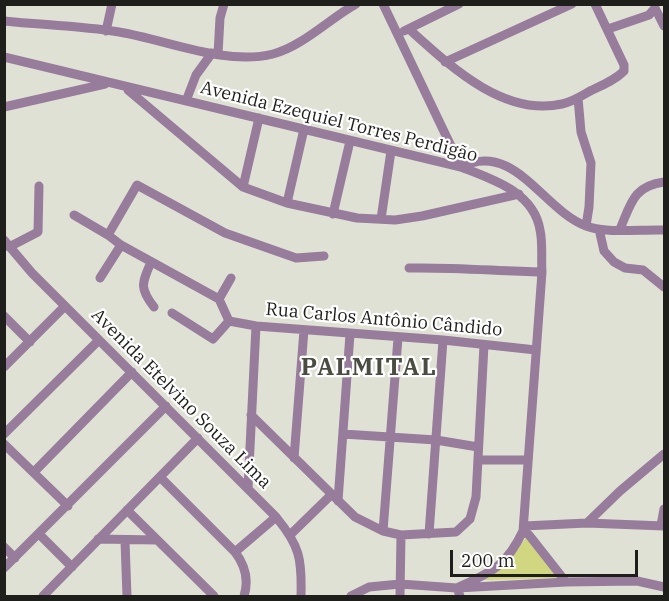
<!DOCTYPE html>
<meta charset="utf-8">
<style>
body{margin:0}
#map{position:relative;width:669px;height:601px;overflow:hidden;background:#e0e1d5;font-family:"IBM Plex Serif",serif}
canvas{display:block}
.frame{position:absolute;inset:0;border:6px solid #1e1e1a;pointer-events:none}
.scale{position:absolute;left:450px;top:550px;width:188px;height:27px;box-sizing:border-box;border:3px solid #1e1e1a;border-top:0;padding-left:8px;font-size:18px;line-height:21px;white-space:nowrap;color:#1e1e1a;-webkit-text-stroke:4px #fff;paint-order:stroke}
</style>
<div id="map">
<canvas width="669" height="601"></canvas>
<div class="frame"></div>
<div class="scale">200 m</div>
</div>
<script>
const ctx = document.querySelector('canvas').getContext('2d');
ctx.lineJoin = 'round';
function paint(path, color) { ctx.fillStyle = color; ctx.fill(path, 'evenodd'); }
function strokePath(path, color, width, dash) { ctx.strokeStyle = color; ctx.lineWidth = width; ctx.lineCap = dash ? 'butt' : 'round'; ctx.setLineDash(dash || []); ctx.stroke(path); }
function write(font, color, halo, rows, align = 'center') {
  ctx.font = font + ' "IBM Plex Serif",serif'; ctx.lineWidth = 4.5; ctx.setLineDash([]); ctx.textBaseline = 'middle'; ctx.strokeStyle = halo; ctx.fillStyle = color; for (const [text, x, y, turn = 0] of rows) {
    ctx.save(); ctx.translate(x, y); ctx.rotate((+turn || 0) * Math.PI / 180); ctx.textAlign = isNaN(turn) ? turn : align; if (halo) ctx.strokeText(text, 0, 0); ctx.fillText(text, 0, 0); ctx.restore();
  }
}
paint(new Path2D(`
 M528 535 559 578 484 580 506 565Z`), '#d1d781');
strokePath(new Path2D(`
 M383 4 461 167
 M655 8 664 26
 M4 21C43 25 81 26 119 32 167 40 225 66 273 54 303 46 329 19 356 4
 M409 29C449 65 503 117 562 104 573 102 583 95 592 90 603 85 615 80 624 71V65L595 4
 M608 29 649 15 655 8
 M106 31 112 4
 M404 31 459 4
 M218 54 220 18 224 4
 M4 57 461 167C492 179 534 192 540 230 543 243 541 258 542 272L523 531C506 567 491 572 457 588L460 596
 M445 62 572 4
 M128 90 243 187 287 203 357 218 395 220 422 216 519 194
 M578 98 581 132 591 163 589 207 586 226
 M186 101 196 75 212 53
 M4 107 105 84
 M461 167C514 140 543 210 586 226 607 234 642 229 664 230
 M243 187 259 118
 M287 203 304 129
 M333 214 350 141
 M74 215 108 235 121 245 219 299 229 321
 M381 219 391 151
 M599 229 604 251 614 262 625 268 643 270 664 287
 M620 229C631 204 633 186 664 182
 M108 235 137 185 225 233 296 258 324 256
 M4 240 32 273 276 517C300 546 302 559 301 596
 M9 247 38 232 39 186
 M151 262C142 283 139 288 154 307
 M409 268C453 267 497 271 542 272
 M100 278 121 245
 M219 299 231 278
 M172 313 213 339 229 321
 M4 316 30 342
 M229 321 256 326 443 340 536 350
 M4 367 65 306
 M251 415 355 517 383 531 401 535 456 532 470 519 476 497 484 345
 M4 434 99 340
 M343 434 436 440 478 447
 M4 444 68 506
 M294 458 304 330
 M479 460H528
 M34 472 132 372
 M160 477 235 552C245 565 249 580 244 596
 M248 488 256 326
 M338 501 350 334
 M127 510 214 596
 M587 523 620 491 664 454
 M661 525 664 509
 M524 526 587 523 664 526
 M383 531 398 338
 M523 531 529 535 566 582
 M39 534 72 567
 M291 534 331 495
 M429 534 443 340
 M98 539 157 540
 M125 541 127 596
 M4 547 15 558
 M235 552 276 517
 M4 568 166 406
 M43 596 198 438
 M351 596 369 587 400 584 457 588 566 582 637 581 664 587
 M400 596 401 535`), '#977c9b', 9);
write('18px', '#1e1e1a', '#fff', [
 ["Avenida Ezequiel Torres Perdigão",339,122,14],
 ["Rua Carlos Antônio Cândido",384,320,5],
 ["Avenida Etelvino Souza Lima",181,399,45]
]);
ctx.letterSpacing = '1.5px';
write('bold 24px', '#4b4c41', '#fff', [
 ["PALMITAL",369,368]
]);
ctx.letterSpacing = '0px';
</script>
